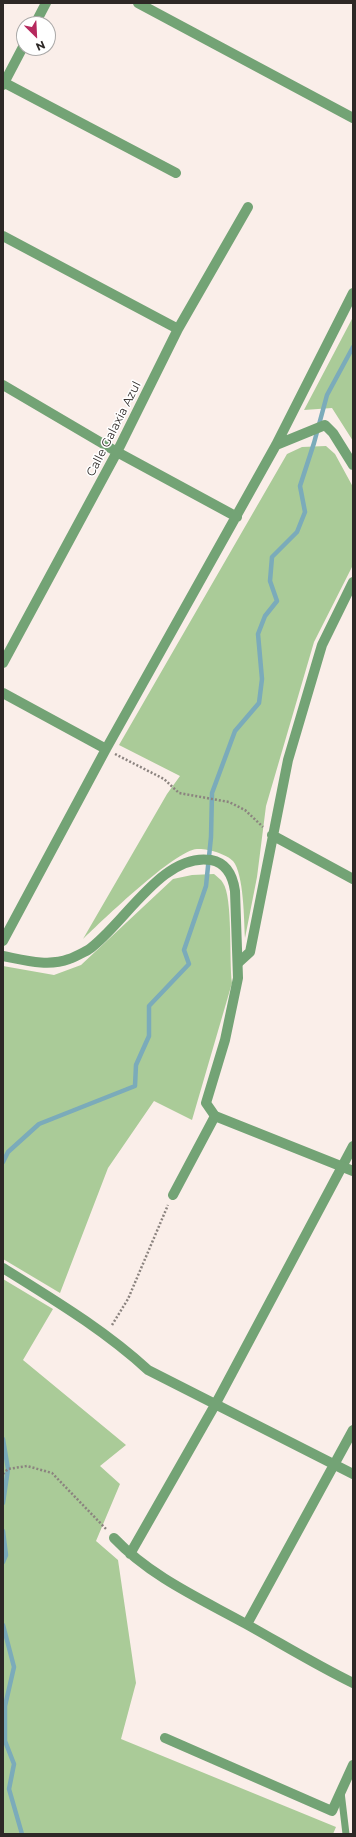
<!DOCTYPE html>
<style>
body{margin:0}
#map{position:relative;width:356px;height:1837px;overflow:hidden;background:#faeee9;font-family:Montserrat,sans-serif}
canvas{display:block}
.frame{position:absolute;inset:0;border:4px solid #2d2826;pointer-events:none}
.north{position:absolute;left:16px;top:16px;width:40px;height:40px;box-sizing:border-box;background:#fff;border:1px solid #aba9a8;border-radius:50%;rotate:156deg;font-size:11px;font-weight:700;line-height:16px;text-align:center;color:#2d2826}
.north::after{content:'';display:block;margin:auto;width:14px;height:18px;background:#b6295e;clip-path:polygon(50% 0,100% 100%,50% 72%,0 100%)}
</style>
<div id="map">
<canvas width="356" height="1837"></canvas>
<div class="frame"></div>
<div class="north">N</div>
</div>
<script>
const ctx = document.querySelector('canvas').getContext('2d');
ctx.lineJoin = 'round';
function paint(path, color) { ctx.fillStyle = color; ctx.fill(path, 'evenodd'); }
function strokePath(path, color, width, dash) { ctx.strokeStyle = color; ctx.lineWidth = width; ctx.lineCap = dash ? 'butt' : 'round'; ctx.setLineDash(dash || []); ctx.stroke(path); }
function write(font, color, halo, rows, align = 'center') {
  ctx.font = font + ' Montserrat,sans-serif'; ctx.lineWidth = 3; ctx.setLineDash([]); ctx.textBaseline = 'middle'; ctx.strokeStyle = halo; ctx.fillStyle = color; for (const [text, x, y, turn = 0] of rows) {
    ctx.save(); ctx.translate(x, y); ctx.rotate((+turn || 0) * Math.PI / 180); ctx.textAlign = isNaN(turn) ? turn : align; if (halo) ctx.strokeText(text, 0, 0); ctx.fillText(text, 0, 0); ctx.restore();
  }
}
paint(new Path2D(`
 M353 317V441L332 408 304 410Z
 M326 446 335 454 353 487V565L314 642 266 806 257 877 245 938C244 921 244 874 233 861 227 854 206 848 197 849 175 850 102 921 83 939L167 794 180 776 119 745 287 454 302 447Z
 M214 874C217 877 221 879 223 883 233 897 229 961 232 983L192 1120 154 1101 108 1168 60 1293 3 1259V966L54 975 81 965 173 879 192 875Z
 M3 1279 53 1309 23 1360 126 1445 100 1466 120 1484 96 1541 118 1560 136 1683 121 1739 336 1827 333 1834H3Z`), '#aacb98');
strokePath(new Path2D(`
 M3 1162 8 1152 39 1124 135 1086 136 1065 149 1036V1006L189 964 184 950 206 886 211 837 212 793 235 731 259 703 262 679 258 634 265 616 277 601 270 581 272 557 297 532 305 512 300 486 314 443 327 395 353 347
 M3 1439 8 1469 3 1503
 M3 1531 6 1555 3 1562
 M3 1625 14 1667 5 1706V1741L14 1764 9 1789 22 1834`), '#7babba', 4.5);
strokePath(new Path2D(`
 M115 754 164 779 179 793 229 802 245 810 263 827
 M112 1325 128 1299 168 1205
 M3 1474 8 1469 27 1466 52 1473 107 1530`), '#8b837f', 2.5, [2, 2]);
strokePath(new Path2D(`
 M341 1792 346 1834`), '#73a375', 7);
strokePath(new Path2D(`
 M138 3 353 118
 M35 24 46 3
 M3 82 176 173
 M3 85 24 45
 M3 236 178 329
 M3 385 117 452 237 517
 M276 445 325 425 333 433 353 465
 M3 663 117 452 178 329 248 207
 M3 693 106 749
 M272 835 353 879
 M3 941 106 749 276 445 353 293
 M239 962 250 952 288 760 322 645 353 582
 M173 1195 215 1116
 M3 1268C54 1300 103 1329 148 1370L353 1474
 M114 1538C151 1577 201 1599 246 1624 282 1644 316 1665 353 1683
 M130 1554 215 1405 353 1146
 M247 1624 353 1430
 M165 1738 332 1811 353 1765`), '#73a375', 10);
strokePath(new Path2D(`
 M3 956C24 960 48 967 69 959 75 957 82 953 88 950 124 925 162 852 211 860 227 863 233 877 235 891L238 978 225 1040 206 1103 215 1116 353 1171`), '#73a375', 10);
write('12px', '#2d2826', '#fff', [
 ["Calle Galaxia Azul",114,429,-63]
]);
</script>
